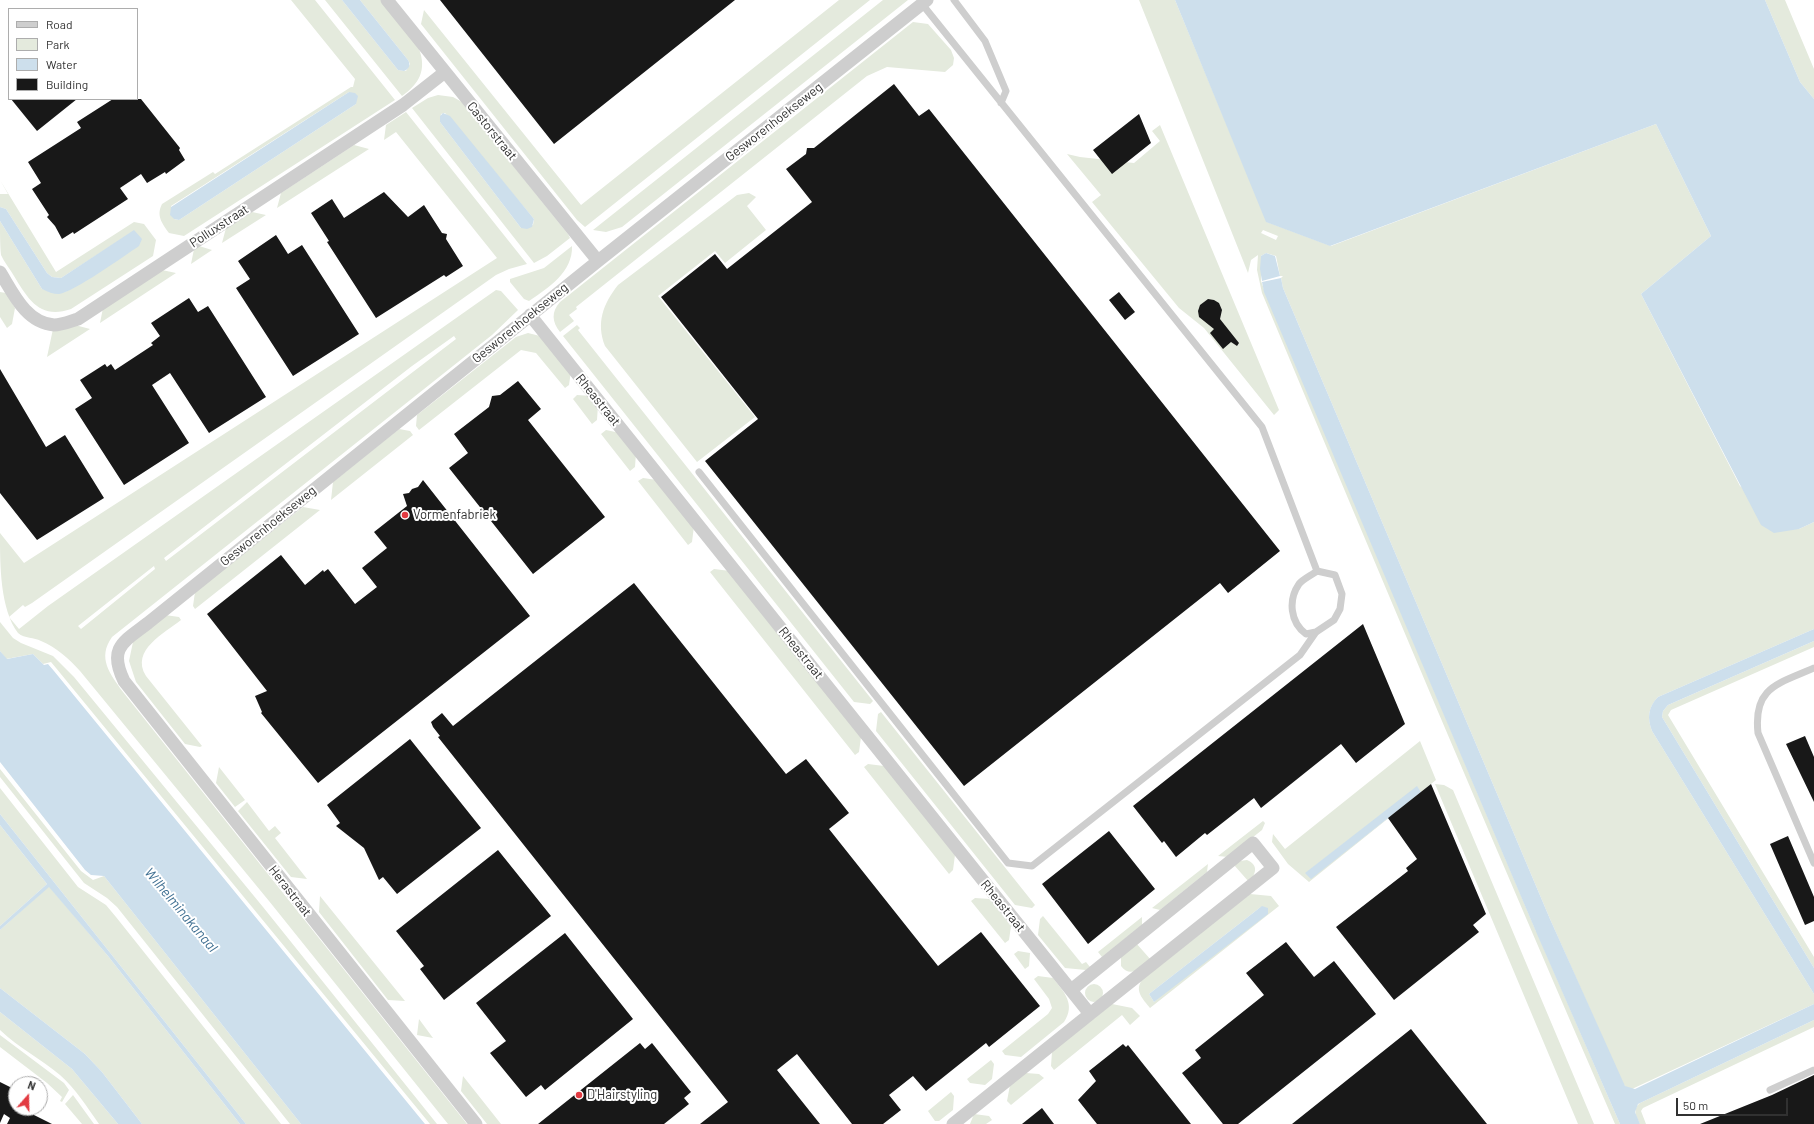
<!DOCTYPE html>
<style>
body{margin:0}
#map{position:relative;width:1814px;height:1124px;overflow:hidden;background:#fff;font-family:Barlow,sans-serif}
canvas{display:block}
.legend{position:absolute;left:8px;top:8px;width:130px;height:92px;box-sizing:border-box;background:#fff;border:1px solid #adadad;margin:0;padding:5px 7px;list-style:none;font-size:12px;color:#313131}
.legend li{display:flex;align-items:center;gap:8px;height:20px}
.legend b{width:20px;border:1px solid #adadad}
.north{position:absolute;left:8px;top:1076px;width:40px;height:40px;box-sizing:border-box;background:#fff;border:1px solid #adadad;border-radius:50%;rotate:20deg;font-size:11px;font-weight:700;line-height:16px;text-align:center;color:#313131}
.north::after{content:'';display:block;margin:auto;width:14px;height:18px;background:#e23a41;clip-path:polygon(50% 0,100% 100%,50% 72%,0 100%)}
.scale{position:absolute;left:1676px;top:1098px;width:112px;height:18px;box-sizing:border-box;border:2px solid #313131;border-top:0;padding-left:5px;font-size:12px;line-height:14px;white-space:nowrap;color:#313131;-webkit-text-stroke:3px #fff;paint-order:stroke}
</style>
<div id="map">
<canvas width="1814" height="1124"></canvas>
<ul class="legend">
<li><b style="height:5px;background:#cecece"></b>Road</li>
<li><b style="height:11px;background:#e4eadd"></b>Park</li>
<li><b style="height:11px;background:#cddfec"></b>Water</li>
<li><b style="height:11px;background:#181818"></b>Building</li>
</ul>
<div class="north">N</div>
<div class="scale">50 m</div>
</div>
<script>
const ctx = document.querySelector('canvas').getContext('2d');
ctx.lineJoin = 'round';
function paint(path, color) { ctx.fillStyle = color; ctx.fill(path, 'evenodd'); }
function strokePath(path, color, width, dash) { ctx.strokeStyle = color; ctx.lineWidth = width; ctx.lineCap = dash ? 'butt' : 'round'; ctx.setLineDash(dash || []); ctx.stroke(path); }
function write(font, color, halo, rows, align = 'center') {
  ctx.font = font + ' Barlow,sans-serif'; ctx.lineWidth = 4; ctx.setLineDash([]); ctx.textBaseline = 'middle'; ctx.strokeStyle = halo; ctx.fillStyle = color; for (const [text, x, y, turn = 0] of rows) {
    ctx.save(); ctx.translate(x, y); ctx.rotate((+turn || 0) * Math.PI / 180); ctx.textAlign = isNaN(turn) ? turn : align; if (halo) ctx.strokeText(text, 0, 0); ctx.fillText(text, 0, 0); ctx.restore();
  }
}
paint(new Path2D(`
 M291 0H315L395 100 184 236 169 233C162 223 156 216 162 204L213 172 215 174 351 87H353L355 79ZM349 92 356 104 179 220 174 219 171 206Z
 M325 0H342L398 70 406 71 410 64 408 60 360 0H381L419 49C427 70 419 84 402 96Z
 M839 0H870L585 227 577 220 421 24 424 10 581 205Z
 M883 0H908L622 227 606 232 593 230Z
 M1139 0H1175L1267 222 1331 246 1656 124 1711 236 1641 294 1740 486 1799 529 1814 522V629L1658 697C1648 708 1647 717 1652 731L1814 994V1004L1632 1089 1627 1088 1623 1084 1550 919 1283 288 1281 278 1283 276H1280L1276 256 1266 253 1261 256V281L1265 292 1536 931 1540 933 1538 935 1620 1124H1615C1495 848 1378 571 1262 293L1257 270 1258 255 1251 260 1248 273ZM1263 230 1278 236 1276 240 1261 233Z
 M1765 0H1785L1814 69V99L1800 82Z
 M913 22 928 24 951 50 954 58 953 65 945 72 887 67 867 76 576 307 577 309 569 315 574 321 560 332C552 322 551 312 560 302Z
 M438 95 453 97 462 102 568 234 570 238 547 256 534 263 412 108 428 98ZM445 113 534 219 533 225 521 228 440 122 441 114Z
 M406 112 527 264 509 269 496 275 32 603 25 607 23 605 9 617 19 629 48 606 476 304 496 290 501 291 518 310 492 335 112 637C97 658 110 674 123 692L467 1124H448L269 901 80 671C69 659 56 647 41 641 34 637 25 639 18 633 0 609 0 565 0 533L24 563 497 258 396 132 384 140 386 125ZM454 336 456 339 166 561 164 558 412 366ZM154 566 155 569 81 629 78 626Z
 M1160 125 1279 410 1274 415 1204 328 1179 308 1092 202 1101 195 1067 154 1080 157 1134 163 1160 141 1152 131Z
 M354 145 369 149 277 208 281 193Z
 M0 180 56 272 134 222 144 224 156 240 153 256 71 309C40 320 28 299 14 276 10 269 4 262 1 255 0 246 0 230 0 221L42 289 65 292 90 278 134 231 61 278 52 277 47 273 6 209 0 207V194H8Z
 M749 193 756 197 747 206 766 230 725 263 715 251 658 296 755 417 697 462 605 346C596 323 603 304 618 285L737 195Z
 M252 212 266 215 222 243 226 228Z
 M199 246 212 250 191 264 194 249Z
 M572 246C573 272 548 288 529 301L524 299 510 282V279L544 268Z
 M162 270 176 273 100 323 103 308Z
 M0 292 6 293 15 308 12 324 7 328 0 317Z
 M75 325 90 329 47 357 53 329Z
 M577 325 580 328 578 330 873 701 870 704 854 702 563 336Z
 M528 333 540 336 571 371 569 385 565 388 536 353 521 350 419 430 416 426 417 415 516 337Z
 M577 395 591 396 598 405 597 420 592 424 573 399Z
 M399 429 410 431 413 435 331 500 333 482Z
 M606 430 620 433 636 453 635 467 630 471 601 434Z
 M643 478 657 480 694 526 692 542 688 545 638 481Z
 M303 507 320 510 195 609 193 606 195 592Z
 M714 569 730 571 861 737 859 752 855 755 710 572Z
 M165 615 179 617 181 620C165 633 130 650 146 676L202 746 200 747 185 744 136 682 129 661 133 642Z
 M0 622 13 638 21 643 53 656 74 677 263 907 437 1124H430L56 668 51 662 43 664 33 654 6 659 0 651Z
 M1814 641V647L1671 710 1668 715 1814 957V968L1662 717 1663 711 1668 705Z
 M881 712 1035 905 1032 908 1015 905 876 731 878 714Z
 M1420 741 1436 780 1309 882 1288 864 1272 842 1273 834 1285 849ZM1417 787 1421 792 1311 878 1306 873Z
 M868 764 884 766 955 855 953 870 949 874 864 767Z
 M219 767 245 800 235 807 216 783Z
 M0 769 81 871 93 880 104 876 301 1124H290L117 907 107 898 84 883 0 777Z
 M1435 784 1444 785 1453 790 1594 1124H1578Z
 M0 788 78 887 106 905 116 917 281 1124H246L0 814Z
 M247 802 269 831 275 826 281 833 275 838 307 879 291 877 238 811Z
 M1263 821 1265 823 1262 830 1228 857 1218 856Z
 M0 825 47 884 0 926Z
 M1247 860C1259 865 1256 874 1249 882L1234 865 1240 861Z
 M1208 864 1207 872 1160 910 1152 908Z
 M49 886 108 956 240 1124H142L102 1072 85 1054 0 988V930Z
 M1250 894 1271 896 1279 906 1150 1008C1143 999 1134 991 1142 980ZM1262 906 1154 1002 1149 994Z
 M320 896 405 1001 388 1000 319 912Z
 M975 898 990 899 1011 926 1009 940 1005 943 971 901Z
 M1043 916 1082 964 1086 962 1090 967 1086 970 1065 968 1038 935 1040 919Z
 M1142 917V925L1102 957 1098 952Z
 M1136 943 1151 960C1141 967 1131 979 1121 966V957Z
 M1018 951 1030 953 1029 966 1025 969 1014 954Z
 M1038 976 1053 978C1064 992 1076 1004 1064 1022L1021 1057 1005 1055 1002 1051 1048 1014 1052 1008 1049 999 1034 979Z
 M1085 993a9 9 0 1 1 18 0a9 9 0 1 1-18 0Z
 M1112 1004 1132 1008 1140 1016 1130 1025 1122 1015 1054 1070 1051 1066 1052 1052Z
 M0 1012 72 1069 118 1124H99C87 1107 76 1089 60 1075 41 1059 19 1048 0 1030Z
 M419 1019 433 1038 417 1035Z
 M1814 1020V1027L1643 1108 1641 1111 1646 1124H1640C1636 1116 1632 1109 1640 1103Z
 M0 1035 64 1083 69 1090 62 1102 60 1101 62 1097 47 1083 0 1047Z
 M991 1060 994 1064 992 1079 985 1085 970 1083 967 1079Z
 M1026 1073 1039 1074 1044 1078 1011 1105 1007 1101 1010 1085Z
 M463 1076 501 1124H487L461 1091Z
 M951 1092 954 1096 953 1110 939 1121H935L928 1111Z
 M73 1095 94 1124H82L65 1104Z
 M974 1114 989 1116 992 1120 986 1124H970Z`), '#e4eadd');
paint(new Path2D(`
 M342 0H360L408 60C411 65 409 69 404 71L398 70Z
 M1175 0H1765L1800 82 1814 99V522L1799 529 1774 533 1761 525 1641 294 1711 236 1656 124 1330 246 1266 222Z
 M349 92 355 93 358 96 356 104 179 220 174 219 170 215 171 207Z
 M443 113 450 116 534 219 532 227 527 229 521 228 440 122V116Z
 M0 207 6 209 47 273 52 277 61 278 134 230 142 239 139 246C124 256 74 292 59 294 53 294 48 292 42 289L0 221Z
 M1266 253 1275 256 1280 276 1262 281 1260 269 1261 256Z
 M1281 278 1283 288 1550 919 1625 1086 1635 1089 1814 1004V1020L1638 1104 1635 1112 1640 1124H1620L1537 934 1264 292 1262 282Z
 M1814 629V641L1668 705 1663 711 1662 717 1814 968V994L1652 731C1647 718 1648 707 1658 697Z
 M0 651 7 659 33 654 44 665 48 664 54 671 425 1124H301L104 876 91 875 85 870 0 762Z
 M1417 786 1421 792 1311 879 1305 873Z
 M0 814 246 1124H240L108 956 49 887 0 930V926L47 884 0 825Z
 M1262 906 1268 908V914L1154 1002 1149 994Z
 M0 988 85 1054 102 1072 142 1124H118L72 1069 0 1012Z`), '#cddfec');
paint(new Path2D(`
 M440 0H735L554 144Z
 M894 84 919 116 929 109 1280 551 1228 593 1220 583 964 786 705 461 758 419 661 297 715 254 727 269 812 202 786 169 806 154 807 148H814Z
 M11 99H77L37 131Z
 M113 99H141L180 148 179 150 185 160 166 174 165 172 147 183 141 174 120 188 128 199 74 234 73 232 62 239 55 226 47 217 49 215 32 189 41 183 28 162 81 128 77 122Z
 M1139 114 1151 143 1112 174 1093 150Z
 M384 192 408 217 424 205 442 233 447 234 446 239 463 266 446 277 444 275 376 318 327 242 329 241 311 213 332 199 344 218Z
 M276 235 288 254 302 245 359 334 293 376 236 288 250 279 238 261Z
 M1119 292 1135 312 1125 320 1109 300Z
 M189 298 198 312 208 306 266 397 209 433 170 373 152 385 189 443 124 485 75 409 92 398 80 380 105 364 107 367 111 364 115 370 153 345 151 343 160 336 151 323Z
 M1208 299 1214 300 1219 303 1222 310 1220 319 1239 343 1237 346 1231 342 1223 349 1210 333 1214 329 1199 317 1198 311 1200 305Z
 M0 369 46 447 65 435 104 498 37 540 0 493Z
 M518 381 541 409 528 420 605 517 533 574 449 468 468 453 454 434 489 407 492 396 500 395Z
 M423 480 530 616 318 783 261 713 262 712 255 696 267 691 207 614 281 555 305 585 323 570 324 572 328 569 355 604 377 587 362 568 387 548 374 532 407 506 403 494 409 493 412 489 418 487Z
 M634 583 786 774 806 759 849 813 829 829 938 966 981 932 1040 1006 989 1047 986 1043 926 1091 913 1076 889 1095 901 1110 883 1124H852L797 1054 777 1070 820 1124H700L728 1102 438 737 440 736 433 727 431 722 442 713 453 726Z
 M1363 624 1405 724 1356 763 1341 744 1261 808 1254 798 1207 835 1205 833 1176 857 1164 841 1162 843 1133 806Z
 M1805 736 1814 757V802L1786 744Z
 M410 739 481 828 397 894 383 877 379 880 364 848 336 826 340 823 327 805Z
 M1431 784 1486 914 1473 925 1479 932 1394 1000 1336 927 1408 871 1406 868 1417 859 1388 818Z
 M1109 831 1155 889 1088 944 1042 884Z
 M1788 836 1814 897V921L1805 925 1770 844Z
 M498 850 551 916 444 1000 420 969 424 966 396 931Z
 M565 933 633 1019 545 1090 541 1085 526 1097 490 1053 506 1041 476 1003Z
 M1286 942 1314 977 1334 961 1376 1014 1238 1124H1223L1182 1073 1201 1058 1195 1050 1264 995 1246 973Z
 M1411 1029 1487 1124H1292Z
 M640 1043 645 1049 652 1043 691 1092 684 1098 689 1104 664 1124H538Z
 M1123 1044 1126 1047 1128 1045 1191 1124H1097L1078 1100 1096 1081 1089 1071Z
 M1814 1075V1124H1700L1772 1095Z
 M0 1082 16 1090 10 1103 16 1106V1108H20L52 1124H7L10 1118 4 1114 0 1123Z
 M1042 1108 1054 1124H1022Z`), '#181818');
strokePath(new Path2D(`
 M954 0 985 41 1006 91 1001 103
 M922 4 1262 427 1317 571
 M699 472 1008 863 1032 866 1300 655 1316 632 1334 620 1340 609 1342 594 1335 575 1317 571C1312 575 1303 579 1299 584 1288 600 1290 622 1306 634L1316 632
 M1814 668C1778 684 1753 687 1758 733L1814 863
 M1770 1090 1814 1070`), '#cecece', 7);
strokePath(new Path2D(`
 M387 0 598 261
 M0 272C13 293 26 323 54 325 62 325 71 321 78 319L403 105 445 72
 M530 315 1090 1014 953 1124
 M1071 990 1253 843 1273 868 1090 1014
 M476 1124 124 681C108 648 123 642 148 623L598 261 927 0`), '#cecece', 13);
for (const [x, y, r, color] of [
 [405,515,4,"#e23a41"],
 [579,1095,4,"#e23a41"]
]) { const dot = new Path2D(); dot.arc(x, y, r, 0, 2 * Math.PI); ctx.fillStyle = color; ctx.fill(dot); strokePath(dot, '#fff', 1.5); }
write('13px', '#313131', '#fff', [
 ["Gesworenhoekseweg",774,122,-38],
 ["Castorstraat",492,131,51],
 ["Polluxstraat",219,226,-33],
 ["Gesworenhoekseweg",520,323,-39],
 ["Rheastraat",598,400,51],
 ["Gesworenhoekseweg",268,526,-39],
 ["Rheastraat",801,653,51],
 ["Herastraat",290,891,52],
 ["Rheastraat",1003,906,51]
]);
write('13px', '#313131', '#fff', [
 ["Vormenfabriek",413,515],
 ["D'Hairstyling",587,1095]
], 'left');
write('italic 14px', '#407092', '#fff', [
 ["Wilhelminakanaal",181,910,50]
]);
</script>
